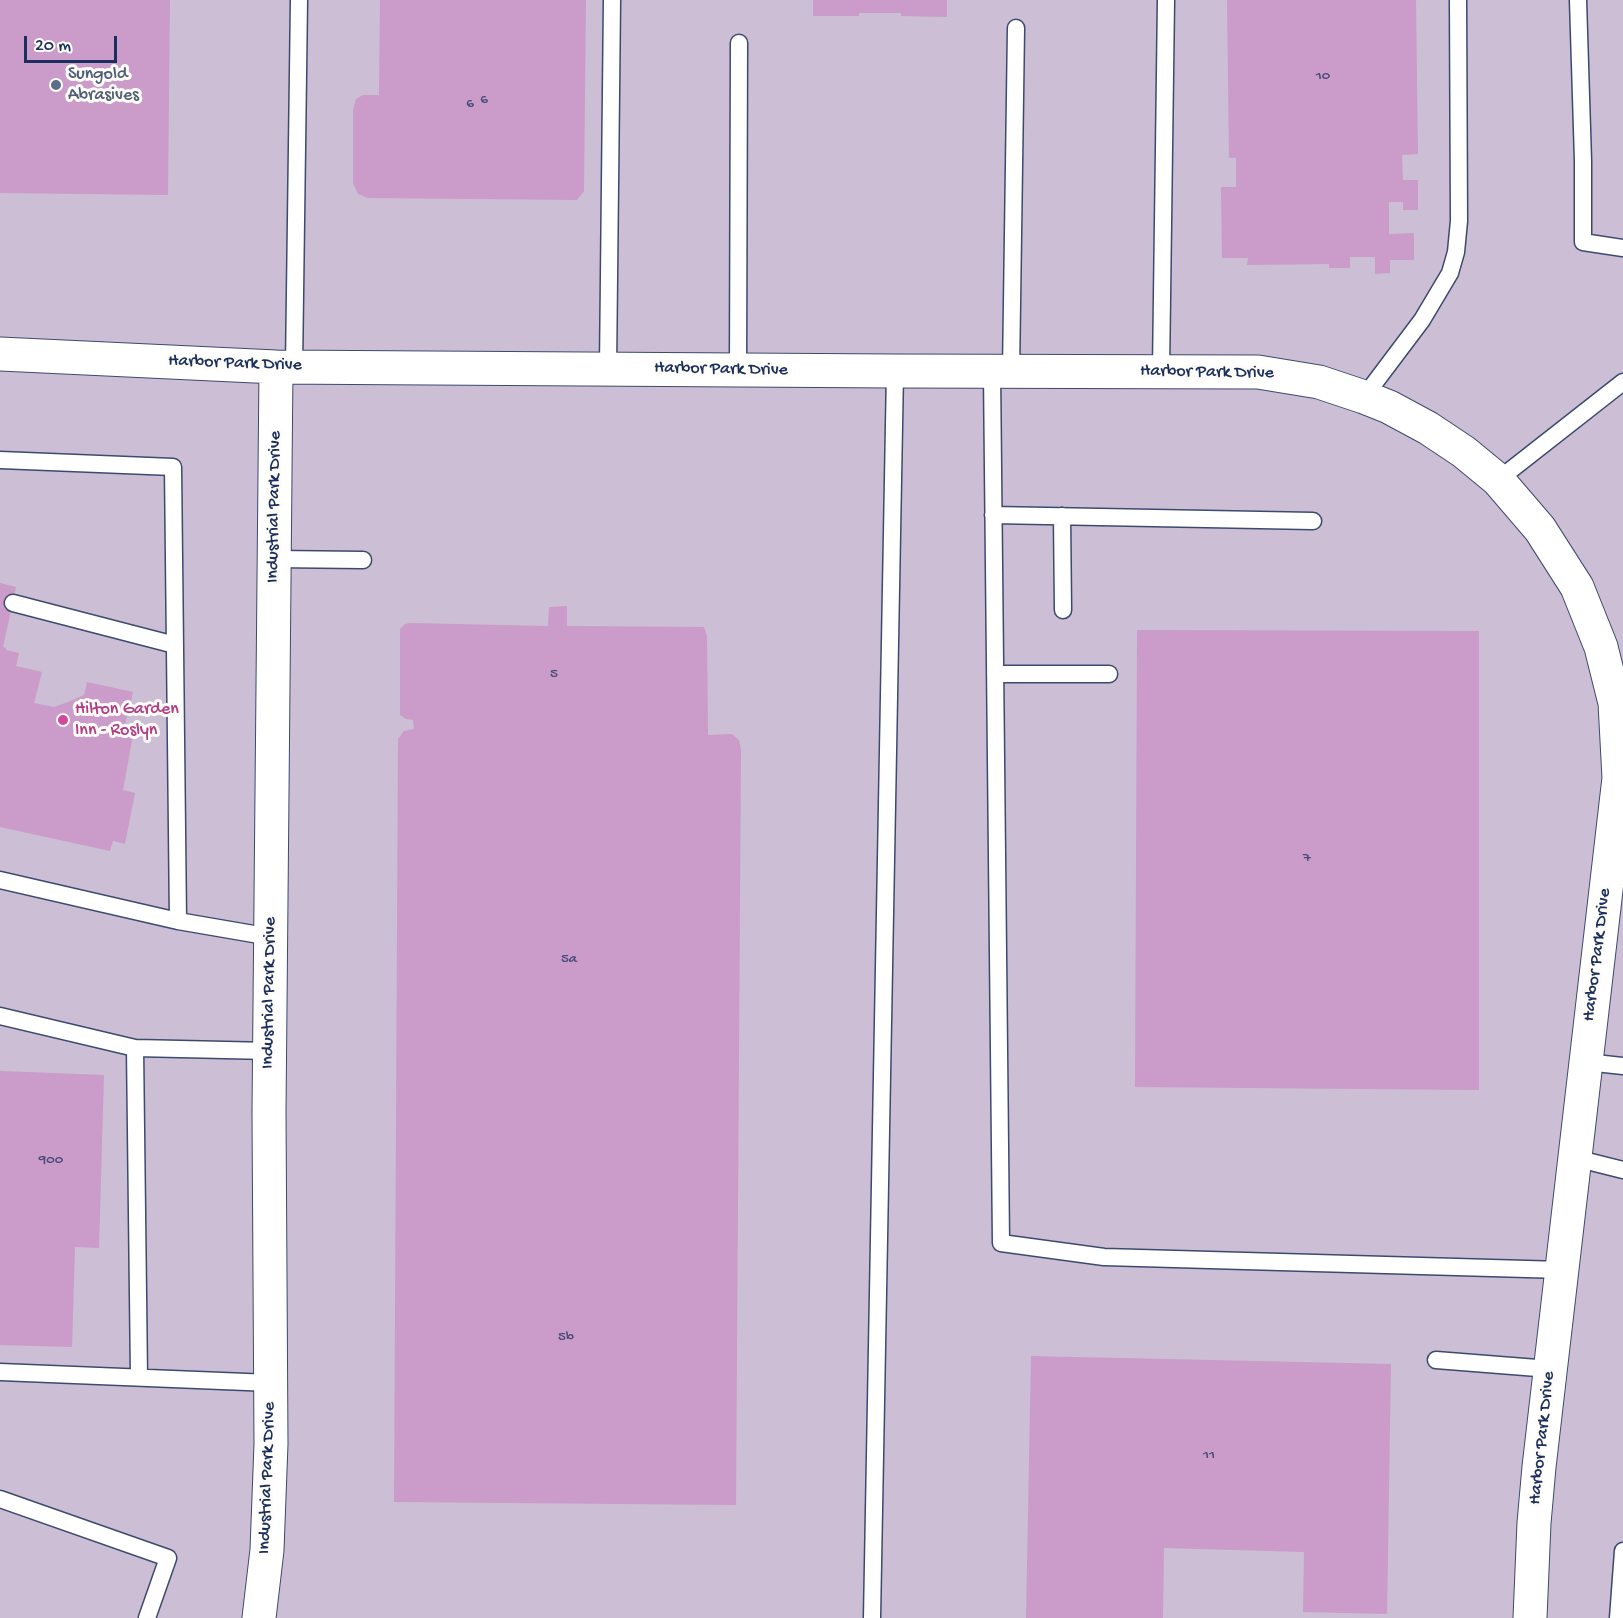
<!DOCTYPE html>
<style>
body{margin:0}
#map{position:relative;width:1623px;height:1618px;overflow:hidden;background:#f7e4cd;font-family:"Gochi Hand",sans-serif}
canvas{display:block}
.scale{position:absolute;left:24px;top:36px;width:93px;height:27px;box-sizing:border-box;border:3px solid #1b2f5e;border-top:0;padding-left:8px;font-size:18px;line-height:21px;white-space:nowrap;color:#1b2f5e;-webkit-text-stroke:4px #fdfcf7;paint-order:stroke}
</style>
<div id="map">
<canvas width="1623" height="1618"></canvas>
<div class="scale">20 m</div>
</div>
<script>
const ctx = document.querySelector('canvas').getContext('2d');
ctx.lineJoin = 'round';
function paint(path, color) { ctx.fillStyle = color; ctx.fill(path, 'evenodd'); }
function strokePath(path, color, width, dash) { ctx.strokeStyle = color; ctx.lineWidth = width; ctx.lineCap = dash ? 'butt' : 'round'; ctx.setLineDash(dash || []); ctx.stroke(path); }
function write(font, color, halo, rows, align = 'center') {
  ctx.font = font + ' "Gochi Hand",sans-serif'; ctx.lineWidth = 6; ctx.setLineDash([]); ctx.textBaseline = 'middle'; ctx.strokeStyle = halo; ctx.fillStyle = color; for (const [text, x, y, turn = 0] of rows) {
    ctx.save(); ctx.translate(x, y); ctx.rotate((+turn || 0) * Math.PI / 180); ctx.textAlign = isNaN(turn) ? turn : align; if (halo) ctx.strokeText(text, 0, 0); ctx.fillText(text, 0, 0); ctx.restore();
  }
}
paint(new Path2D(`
 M0 0H1623V1618H0Z`), '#ccbed4');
paint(new Path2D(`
 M0 0H170L168 195 0 193Z
 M380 0H586L584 191 577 200 368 198 358 194 353 183V110L356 99 363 95H379Z
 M813 0H947V17L901 16V13H859V16H813Z
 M1227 0H1416L1418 154 1402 155 1403 180H1418V210H1403V202H1389V234L1414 233V260H1390V273L1375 274V257H1350V268H1329V264L1247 265 1248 258H1222L1221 187H1236V158H1229Z
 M0 583 16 587 3 647 6 648V650L19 653 16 666 42 672 34 703 54 707 68 702 84 695 87 682 133 692 123 733 133 735 123 790 135 793 125 844 113 841 110 851 0 827Z
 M567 606V626L704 627 707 636 708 735 732 734 739 740 741 750 736 1505 394 1502 398 739 404 731 414 729 413 720 406 719 400 715V629L405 624 410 623 548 626 549 607Z
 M1137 630 1479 631V1090L1135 1087Z
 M0 1071 104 1075 99 1248 75 1247 72 1347 0 1345Z
 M1031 1356 1391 1364 1387 1614 1303 1612 1304 1552 1164 1548 1163 1618H1026Z`), '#cb9bc9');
const lane = new Path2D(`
 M1578 0 1583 161V242L1623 248
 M294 367 299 0
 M608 369 612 0
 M738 370 739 43
 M1161 371 1166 0
 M992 372 1001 1243 1104 1257 1562 1270
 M1011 372 1016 28
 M1364 397 1422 320 1450 273 1456 252 1459 221 1458 0
 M0 460 173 467 178 921 0 880
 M1498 480 1623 382
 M993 515 1313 521
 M1062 516 1063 610
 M275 559 363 560
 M13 603 175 645
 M995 674H1109
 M178 921 271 937
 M0 1016 135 1048 270 1051
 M135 1048 139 1377
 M1586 1062 1623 1066
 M1575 1158 1623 1170
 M1436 1360 1550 1369
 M0 1372 271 1383
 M0 1499 168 1558 147 1618
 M872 1618 895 371
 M1618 1618 1623 1551`);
const street = new Path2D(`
 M0 354 276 367 895 371 1258 372 1319 382 1364 397 1389 407 1428 428 1464 452 1498 480 1540 529 1577 587 1601 647 1615 703 1619 778 1539 1467 1534 1523 1530 1618
 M259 1618 267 1550 271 1444 269 1111 276 367`);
strokePath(lane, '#3c4a6f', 19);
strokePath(street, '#3c4a6f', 35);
strokePath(lane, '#fff', 16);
strokePath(street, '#fff', 33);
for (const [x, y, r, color] of [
 [56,85,6,"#5c6f8a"],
 [63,720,6,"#d1479c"]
]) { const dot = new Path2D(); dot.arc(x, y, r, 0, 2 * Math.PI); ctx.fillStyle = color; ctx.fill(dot); strokePath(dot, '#fdfcf7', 2); }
write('15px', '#474a79', null, [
 ["10",1323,77],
 ["6",484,101],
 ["6",470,105],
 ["5",554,675],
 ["7",1307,859],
 ["5a",569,960],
 ["900",51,1161],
 ["5b",566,1338],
 ["11",1209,1456]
]);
write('18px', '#4e5e75', '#fdfcf7', [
 ["Sungold",68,75],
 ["Abrasives",68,96]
], 'left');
write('18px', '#1b2f5e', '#fdfcf7', [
 ["Harbor Park Drive",235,364,2],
 ["Harbor Park Drive",721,370,1],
 ["Harbor Park Drive",1207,373,1],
 ["Industrial Park Drive",275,507,-89],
 ["Harbor Park Drive",1598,955,-83],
 ["Industrial Park Drive",270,993,-89],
 ["Harbor Park Drive",1543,1438,-84],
 ["Industrial Park Drive",268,1478,-88]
]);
write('18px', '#b23c85', '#fdfcf7', [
 ["Hilton Garden",75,710],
 ["Inn - Roslyn",75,731]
], 'left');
</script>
